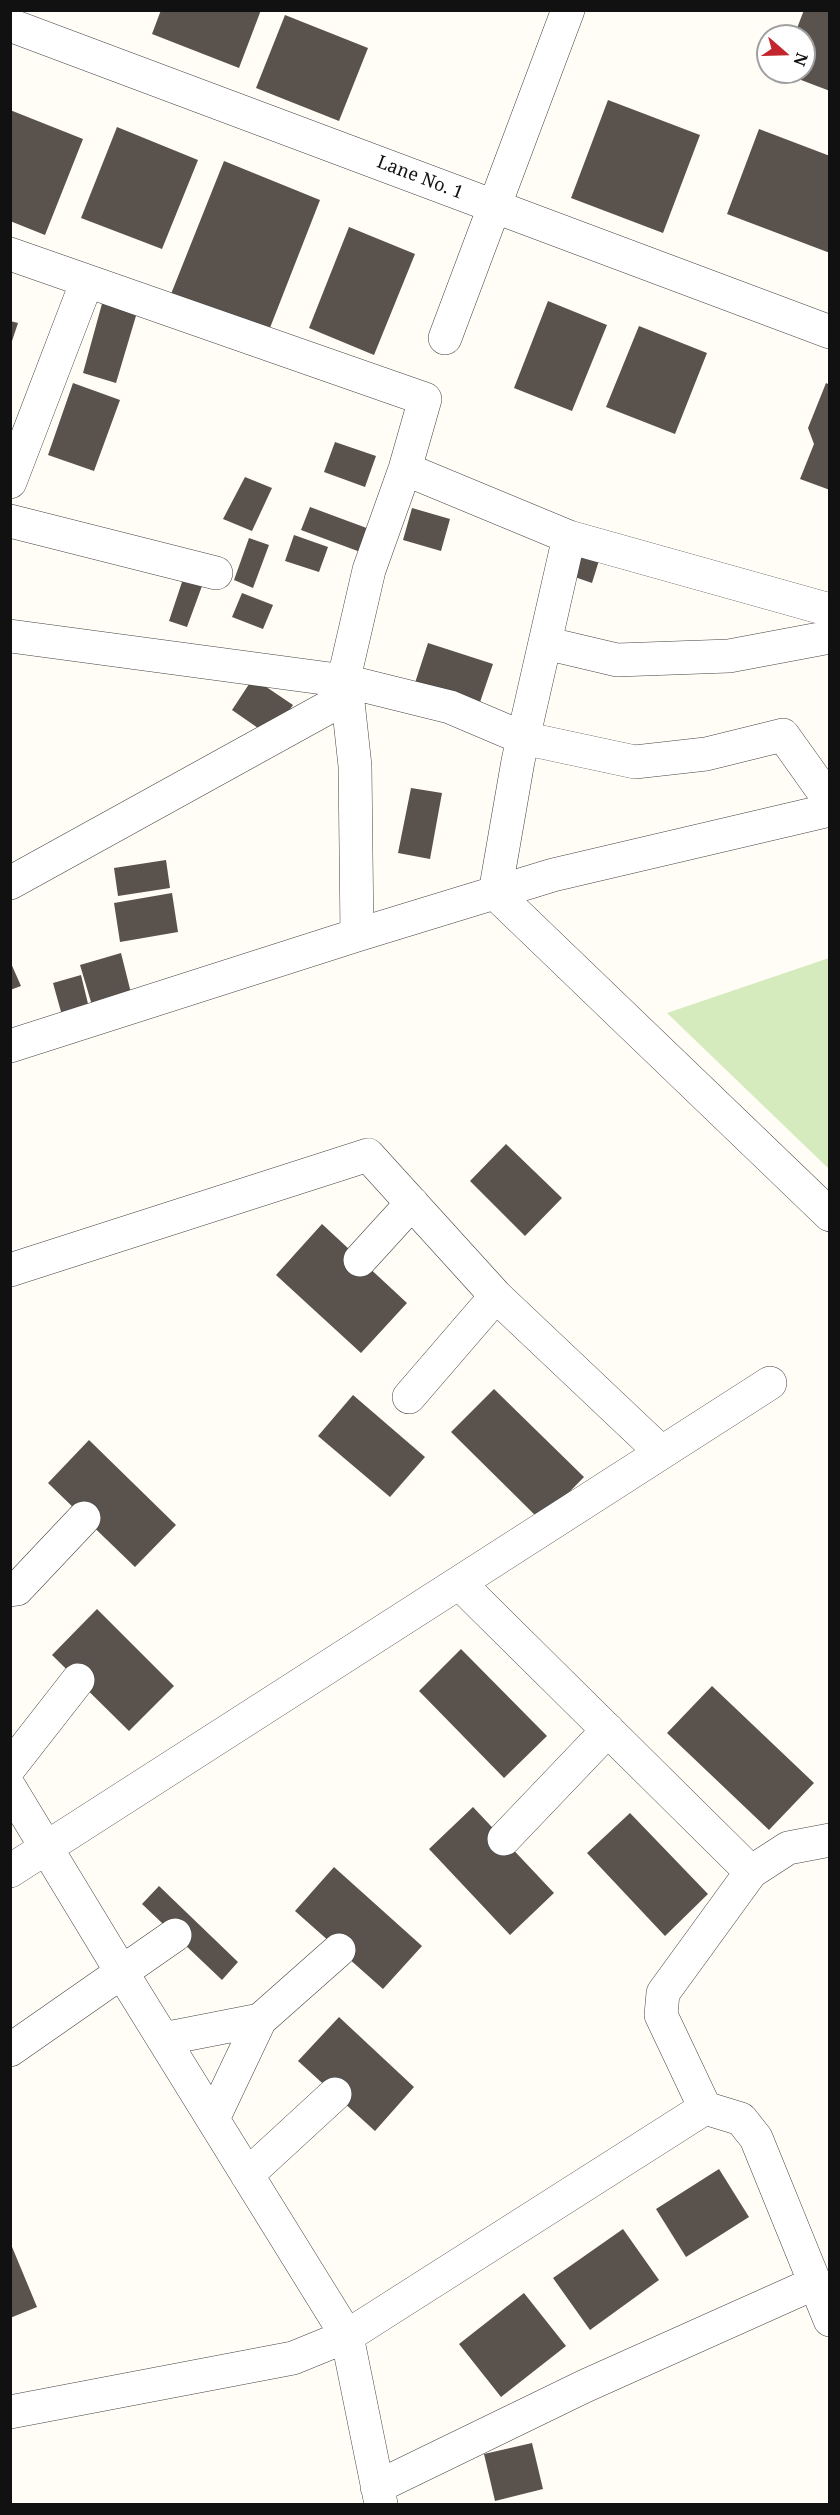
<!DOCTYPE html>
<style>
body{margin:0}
#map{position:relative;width:840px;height:2515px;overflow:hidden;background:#fffdf5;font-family:"Noto Serif",serif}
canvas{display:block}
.frame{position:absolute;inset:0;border:12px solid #111;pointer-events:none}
.north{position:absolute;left:756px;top:24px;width:60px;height:60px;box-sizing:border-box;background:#fff;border:2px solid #a0a0a0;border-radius:50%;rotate:110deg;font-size:16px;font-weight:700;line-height:24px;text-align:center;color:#111}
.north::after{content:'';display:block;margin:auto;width:21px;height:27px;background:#c4262e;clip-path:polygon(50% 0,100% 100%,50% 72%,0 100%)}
</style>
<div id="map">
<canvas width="840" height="2515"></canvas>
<div class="frame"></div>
<div class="north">N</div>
</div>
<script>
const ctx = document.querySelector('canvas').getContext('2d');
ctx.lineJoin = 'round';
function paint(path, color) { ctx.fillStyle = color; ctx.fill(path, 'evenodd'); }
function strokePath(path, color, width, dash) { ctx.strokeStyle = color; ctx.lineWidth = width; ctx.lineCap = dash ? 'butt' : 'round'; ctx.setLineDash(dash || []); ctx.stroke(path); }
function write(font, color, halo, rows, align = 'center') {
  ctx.font = font + ' "Noto Serif",serif'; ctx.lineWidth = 6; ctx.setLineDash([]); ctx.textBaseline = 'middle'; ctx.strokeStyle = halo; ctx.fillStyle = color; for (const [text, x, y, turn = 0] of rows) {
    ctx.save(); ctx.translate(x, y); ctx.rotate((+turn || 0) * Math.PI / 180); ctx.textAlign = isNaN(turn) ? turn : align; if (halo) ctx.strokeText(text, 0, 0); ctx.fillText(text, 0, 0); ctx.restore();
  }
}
paint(new Path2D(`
 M829 958H830L829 1169 667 1013Z`), '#d5ebbd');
paint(new Path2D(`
 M161 10H261L239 68 152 34Z
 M804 10H830V91L780 72H804V36H794Z
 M285 15 368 48 339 121 256 88Z
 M608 100 700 135 663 233 571 198Z
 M10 110 83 139 45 235 10 221Z
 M117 127 198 160 162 249 81 218Z
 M759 129 830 156V253L727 214Z
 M224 161 320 200 266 338 169 299Z
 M349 227 415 254 374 355 309 328Z
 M103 300 138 309 116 383 83 373Z
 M548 301 607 325 572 411 514 388Z
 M10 321 18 323 11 344H10Z
 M639 326 707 353 675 434 606 407Z
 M73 383 120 400 94 471 48 455Z
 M826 383 830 385V490L800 479 814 444 808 428Z
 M335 442 376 456 365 487 324 472Z
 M245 477 272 488 252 531 223 519Z
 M310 507 372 530 363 553 301 530Z
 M412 508 450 519 441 551 403 540Z
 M294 535 328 547 319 572 285 561Z
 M249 538 269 545 253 588 234 580Z
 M576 546 601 554 592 583 566 574Z
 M183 579 202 586 187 627 169 621Z
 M242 593 273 605 263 629 232 617Z
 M428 643 493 664 478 708 414 686Z
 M253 678 293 705 271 737 232 710Z
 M411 788 442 793 430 859 398 853Z
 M166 860 170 888 118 896 114 868Z
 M172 893 178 932 120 942 114 903Z
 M121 953 133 1001 94 1012 80 965Z
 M10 961 21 986 10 990Z
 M81 975 90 1012 63 1019 53 983Z
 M506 1144 562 1198 525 1236 470 1181Z
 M322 1224 407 1303 361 1353 276 1275Z
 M494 1389 584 1477 541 1521 451 1432Z
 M353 1395 425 1457 390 1497 318 1436Z
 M89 1440 176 1525 135 1567 48 1483Z
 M97 1609 174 1686 129 1731 52 1655Z
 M461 1649 547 1736 504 1778 419 1691Z
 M712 1686 814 1783 769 1830 667 1733Z
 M473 1807 554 1893 510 1935 429 1849Z
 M630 1813 708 1894 665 1936 587 1853Z
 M334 1867 422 1946 383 1989 295 1911Z
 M159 1886 238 1962 222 1980 142 1904Z
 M339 2017 414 2087 375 2131 298 2061Z
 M719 2169 749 2217 686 2257 656 2209Z
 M623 2229 659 2280 590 2330 553 2278Z
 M10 2242 37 2307 10 2318Z
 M524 2293 566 2346 501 2397 459 2344Z
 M532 2443 543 2489 495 2501 484 2454Z`), '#5a524d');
const minor = new Path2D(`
 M10 25 830 332
 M10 254 425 399 405 469
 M445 338 568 10
 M10 482 87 281
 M10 521 216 573
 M569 537 830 610
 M10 636 345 681 450 707 523 738 635 762 706 754 783 735 830 801
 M545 643 617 660 729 656 830 637
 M10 883 347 697
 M357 935 355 766 345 674 369 570 405 469 569 537 518 761 495 893 830 1215
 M10 1046 357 935 553 875 830 810
 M360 1260 412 1203
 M10 1270 368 1155 496 1296 661 1452
 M409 1397 496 1296
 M459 1583 751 1872
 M10 1590 17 1589 84 1518
 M10 1767 78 1680
 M10 1788 121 1971 347 2336 381 2504
 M504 1839 608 1730
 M830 1840 788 1848 751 1872 663 1993 661 2015 705 2108 741 2119 756 2138 830 2320
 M10 1871 770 1383
 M163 2039 260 2020 339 1950
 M10 2050 175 1935
 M213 2119 260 2020
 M247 2175 335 2094
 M10 2412 293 2358 347 2336 705 2108
 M377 2487 585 2386 815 2283`);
strokePath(minor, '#444', 34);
strokePath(minor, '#fff', 33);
write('18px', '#111', '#fff', [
 ["Lane No. 1",420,178,21]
]);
</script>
